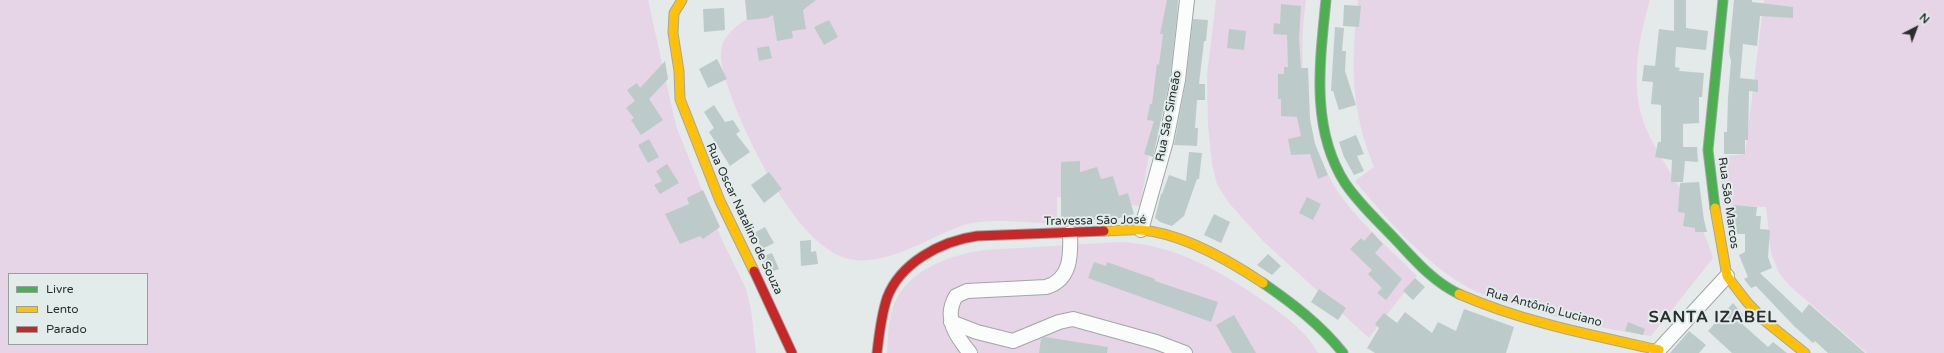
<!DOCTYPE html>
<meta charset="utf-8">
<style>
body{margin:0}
#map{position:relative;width:1944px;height:353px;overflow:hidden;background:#e4e9e9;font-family:"Varela Round",sans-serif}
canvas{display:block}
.legend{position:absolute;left:8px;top:273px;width:140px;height:72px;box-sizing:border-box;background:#e1eceb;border:1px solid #98a09f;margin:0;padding:5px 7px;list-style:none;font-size:12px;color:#2a2e2e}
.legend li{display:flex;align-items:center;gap:8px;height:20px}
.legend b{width:20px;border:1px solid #98a09f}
.north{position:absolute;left:1896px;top:8px;width:40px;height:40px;-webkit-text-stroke:3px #e1eceb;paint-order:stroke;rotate:42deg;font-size:11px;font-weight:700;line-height:16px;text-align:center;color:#2a2e2e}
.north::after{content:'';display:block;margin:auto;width:14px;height:18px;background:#2a2e2e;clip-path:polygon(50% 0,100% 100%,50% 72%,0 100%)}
</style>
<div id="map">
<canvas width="1944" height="353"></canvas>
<ul class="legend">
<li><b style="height:5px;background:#4caf50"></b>Livre</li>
<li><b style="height:5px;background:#ffc107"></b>Lento</li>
<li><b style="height:5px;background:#c62828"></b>Parado</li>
</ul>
<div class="north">N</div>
</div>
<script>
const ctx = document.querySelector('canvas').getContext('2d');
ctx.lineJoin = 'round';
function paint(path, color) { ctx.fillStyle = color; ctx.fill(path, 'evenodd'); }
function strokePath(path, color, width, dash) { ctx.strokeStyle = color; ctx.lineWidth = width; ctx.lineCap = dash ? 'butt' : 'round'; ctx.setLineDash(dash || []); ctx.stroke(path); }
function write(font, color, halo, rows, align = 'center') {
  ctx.font = font + ' "Varela Round",sans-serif'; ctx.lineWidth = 4; ctx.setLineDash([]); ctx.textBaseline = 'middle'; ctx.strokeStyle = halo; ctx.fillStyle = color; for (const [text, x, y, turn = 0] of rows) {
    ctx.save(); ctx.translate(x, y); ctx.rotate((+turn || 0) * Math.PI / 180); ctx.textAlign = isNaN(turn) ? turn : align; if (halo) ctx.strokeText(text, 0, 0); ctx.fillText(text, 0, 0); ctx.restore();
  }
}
paint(new Path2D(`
 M0 0H648L676 126 722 240 746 289 751 310 756 353H0ZM9 274H147V344H9Z
 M783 0H1172L1153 132 1140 206 1057 197V224C1032 223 987 217 964 225 931 236 891 264 855 260 803 255 755 154 737 111 731 94 717 64 722 46 729 23 764 11 783 0Z
 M1216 0H1306C1297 64 1303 146 1343 199 1364 227 1392 251 1417 276L1369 338 1263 241 1229 203 1217 184 1212 164 1208 124 1207 76Z
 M1358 0H1650C1637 43 1628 95 1650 137 1671 178 1700 213 1713 258L1651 336C1605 329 1559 319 1515 305 1496 299 1478 294 1462 284 1420 258 1386 218 1355 181L1374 167C1350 107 1351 64 1358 0Z
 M1764 0H1944V353H1867L1790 286 1779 273 1771 253 1766 207 1723 205 1718 157 1745 154Z
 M1120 242C1175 244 1224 273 1268 304 1287 318 1307 332 1318 353H887C888 338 888 321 893 307 906 270 951 254 986 250Z`), '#e6d5e7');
paint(new Path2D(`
 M745 0H816L803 10 806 29 792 31 793 38 777 41 773 15 767 18 747 20Z
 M1167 0H1178L1177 16 1170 79 1153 157 1144 154 1154 121 1147 120 1150 104H1152L1157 64 1159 65 1163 34H1160Z
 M1674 0H1686V28L1708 31 1706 50 1676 47 1675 67 1680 68 1679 71 1704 73 1702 97H1699V123L1683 124V147H1697L1698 162 1685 161 1683 182H1671L1672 160 1655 157 1658 142H1661V105L1651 104 1653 82 1642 81 1644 65 1655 66 1659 29 1674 31Z
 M1734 0H1752V2L1793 7V18L1760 16 1757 46 1743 44 1740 78 1758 80V92L1749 91 1748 140H1745V154H1724V132H1727L1728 98 1731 61 1729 52Z
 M1281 4 1301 6 1299 39 1301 68H1308L1310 119 1315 144 1328 175 1318 179 1310 154 1291 155 1288 139 1301 136 1297 117 1281 116V99H1278V74H1284V67H1288L1287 35 1273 34 1274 23 1280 24Z
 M1344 5 1361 6 1359 27 1343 26Z
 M724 8 725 30 704 32 703 9Z
 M1193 19 1208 20 1206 41H1204L1199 84H1205V100H1197L1195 128H1198L1197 146 1174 145 1186 81Z
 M829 20 838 37 824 45 814 27Z
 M1335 27 1344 28 1342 51H1346L1345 71 1356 105 1339 110 1333 91H1331Z
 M1229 29 1246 31 1244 50 1227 48Z
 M769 46 772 58 759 61 757 48Z
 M717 59 727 79 708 88 699 69Z
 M665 61 668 79 649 99 663 120 641 135 631 120 634 118 626 108 635 101 627 90 637 83 640 88Z
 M714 105 725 122 733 120 740 131 736 134 750 152 730 166 709 132 714 128 704 112Z
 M1356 135 1364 154 1357 156 1364 171 1354 175 1344 157 1339 142Z
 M649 139 659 157 648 163 638 145Z
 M1189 152 1202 153 1199 179H1197L1184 216 1172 226 1160 222 1155 218 1161 194H1162L1169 175 1186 181Z
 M1080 161V172L1097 167 1101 179 1113 176 1119 196 1128 193 1134 214 1116 219 1061 221V162Z
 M667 164 679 183 660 194 654 185 662 181 656 171Z
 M769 172 782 189 764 203 751 185Z
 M1699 182 1704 220 1707 232H1695V228L1683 226 1685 213 1678 212 1680 183Z
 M703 190 720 227 703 239 700 236 680 244 665 214 689 204 687 198Z
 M1307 197 1321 204 1313 220 1299 213Z
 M1733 205 1757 207 1756 216H1761L1760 229 1770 230 1768 257 1772 268 1760 273 1802 313 1809 304 1865 353H1828L1815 341 1813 343 1794 326 1756 286 1751 288 1744 279 1748 277 1739 255 1745 252V234H1731Z
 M1214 214 1230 222 1221 243 1204 235Z
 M765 227 774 243 762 249 754 233Z
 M1372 232 1383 244 1375 253 1402 279 1386 300 1377 293 1382 288 1368 274 1372 270 1350 249 1361 238 1364 241Z
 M811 240V252L816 251 818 264 801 266 800 241Z
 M772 253 779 269 768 273 761 257Z
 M1268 254 1281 266 1272 275 1257 265Z
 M1094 262 1106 266 1107 262 1155 279V281L1218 302 1211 322 1088 278Z
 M1415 278 1425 287 1413 300 1403 291Z
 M1319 289 1346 308 1338 320 1311 302Z
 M1733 303 1745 317 1740 322 1768 347 1773 342 1787 353H1732L1708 331Z
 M1464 309 1514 327 1506 353H1375L1367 348 1379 328 1375 324 1384 313 1397 323 1405 312 1432 333 1438 322 1456 331Z
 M1234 315 1256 353H1232L1216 325Z
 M1628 322 1645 329 1643 335 1625 331Z
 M1689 331 1706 345 1699 353H1670Z
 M1045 337 1108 347 1107 353H1039L1041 339Z`), '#bccbca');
const street = new Path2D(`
 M1141 230 1166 141 1178 80 1187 0
 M951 322 977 332 1013 341 1059 322 1073 319 1156 342 1185 353
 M970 353C956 336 943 318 956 296L967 291 1046 287C1071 280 1071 255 1070 233
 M1656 353 1727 276`);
const fast = new Path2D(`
 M1326 0C1320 61 1310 128 1345 183 1359 204 1378 221 1395 239 1415 260 1433 282 1459 294
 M1715 208 1708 150 1723 0
 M1263 283C1292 303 1321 325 1343 353`);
const slow = new Path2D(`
 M682 0 674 13 673 33 679 71 680 99 720 201 754 271
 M1715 208 1727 276 1747 302 1765 321 1805 353
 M1104 231C1116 231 1129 229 1141 230 1181 233 1230 261 1263 283
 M1459 294C1523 322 1591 335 1659 350`);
const jam = new Path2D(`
 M754 271 792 353
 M877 353C879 335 881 316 887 298 900 263 941 241 977 236L1104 231`);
strokePath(street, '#a3a6a6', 16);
strokePath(fast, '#a3a6a6', 11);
strokePath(slow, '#a3a6a6', 11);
strokePath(jam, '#a3a6a6', 11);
strokePath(street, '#fbfcfc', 14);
strokePath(fast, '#4caf50', 9);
strokePath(slow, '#ffc107', 9);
strokePath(jam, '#c62828', 9);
write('12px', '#2a2e2e', '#e1eceb', [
 ["Rua São Simeão",1169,116,-79],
 ["Rua São Marcos",1728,203,82],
 ["Rua Oscar Natalino de Souza",744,219,65],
 ["Travessa São José",1095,221,-1],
 ["Rua Antônio Luciano",1544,308,15]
]);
ctx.letterSpacing = '1px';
write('bold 16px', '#2a2e2e', '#e1eceb', [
 ["SANTA IZABEL",1713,318]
]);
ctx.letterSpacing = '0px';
</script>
